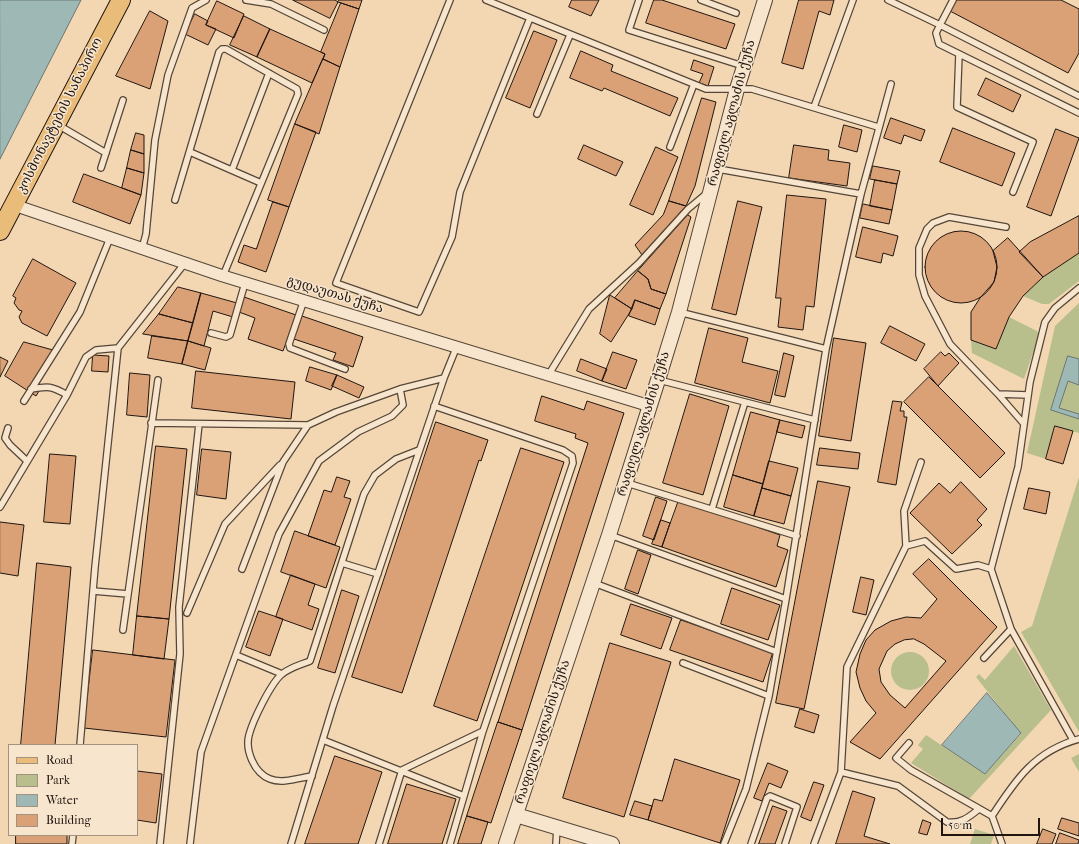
<!DOCTYPE html>
<meta charset="utf-8">
<style>
body{margin:0}
#map{position:relative;width:1079px;height:844px;overflow:hidden;background:#f2d7b2;font-family:"IM FELL French Canon",serif}
canvas{display:block}
.legend{position:absolute;left:8px;top:744px;width:130px;height:92px;box-sizing:border-box;background:#f7e5cd;border:1px solid #a19281;margin:0;padding:5px 7px;list-style:none;font-size:12px;color:#211510}
.legend li{display:flex;align-items:center;gap:8px;height:20px}
.legend b{width:20px;border:1px solid #a19281}
.scale{position:absolute;left:941px;top:818px;width:99px;height:18px;box-sizing:border-box;border:2px solid #211510;border-top:0;padding-left:5px;font-size:12px;line-height:14px;white-space:nowrap;color:#211510;-webkit-text-stroke:3px #f7e5cd;paint-order:stroke}
</style>
<div id="map">
<canvas width="1079" height="844"></canvas>
<ul class="legend">
<li><b style="height:5px;background:#e9bc79"></b>Road</li>
<li><b style="height:11px;background:#b9be8d"></b>Park</li>
<li><b style="height:11px;background:#9db8b5"></b>Water</li>
<li><b style="height:11px;background:#daa177"></b>Building</li>
</ul>
<div class="scale">50 m</div>
</div>
<script>
const ctx = document.querySelector('canvas').getContext('2d');
ctx.lineJoin = 'round';
function paint(path, color) { ctx.fillStyle = color; ctx.fill(path, 'evenodd'); }
function strokePath(path, color, width, dash) { ctx.strokeStyle = color; ctx.lineWidth = width; ctx.lineCap = dash ? 'butt' : 'round'; ctx.setLineDash(dash || []); ctx.stroke(path); }
function write(font, color, halo, rows, align = 'center') {
  ctx.font = font + ' "IM FELL French Canon","Noto Serif Georgian",serif'; ctx.lineWidth = 3; ctx.setLineDash([]); ctx.textBaseline = 'middle'; ctx.strokeStyle = halo; ctx.fillStyle = color; for (const [text, x, y, turn = 0] of rows) {
    ctx.save(); ctx.translate(x, y); ctx.rotate((+turn || 0) * Math.PI / 180); ctx.textAlign = isNaN(turn) ? turn : align; if (halo) ctx.strokeText(text, 0, 0); ctx.fillText(text, 0, 0); ctx.restore();
  }
}
paint(new Path2D(`
 M1079 253V281L1049 304H1042L1023 296 1043 277Z
 M1079 303V433L1055 426 1046 459 1027 453 1055 326Z
 M1009 317 1037 331 1039 335 1024 379 972 353 971 340 996 349Z
 M1079 477V732L1021 632 1032 626Z
 M1014 646 1051 710 969 799 911 763 923 749 918 745 926 735 985 774 1021 734 976 677 979 674 985 680Z
 M891 671a19 19 0 1 1 38 0a19 19 0 1 1-38 0Z
 M1079 754V772L1071 758Z
 M975 829 994 835 991 844H970Z`), '#b9be8d');
const water = new Path2D(`
 M0 0H81L0 159Z
 M1068 356 1079 359V385L1068 381 1059 408 1079 414V419L1051 410Z
 M987 693 1021 733 985 774 942 745Z`);
paint(water, '#9db8b5');
strokePath(water, '#6b7773', 1);
const building = new Path2D(`
 M293 0H335L338 2 330 18Z
 M339 0H362L359 9 338 2Z
 M572 0H599L591 16 569 7Z
 M654 0H662L735 24 726 49 646 23Z
 M799 0H834L830 15 819 11 803 69 782 63Z
 M956 0H1061L1079 9V53L1068 73 950 11Z
 M217 1 244 14 234 38 206 25Z
 M341 3 359 9 340 67 323 59 325 54 321 52Z
 M150 11 168 21 150 89 116 76Z
 M195 14 208 21 206 25 216 29 208 45 185 34Z
 M244 16 270 29 257 57 230 45Z
 M270 29 325 54 312 83 257 57Z
 M534 31 557 40 530 108 506 98Z
 M581 51 613 65 611 71 678 98 670 116 604 88 602 91 570 78Z
 M323 59 340 67 319 134 295 124Z
 M694 60 714 67 708 86 699 83 703 74 691 70Z
 M986 78 1021 95 1013 112 978 95Z
 M702 98 716 102 695 186 686 206 669 201Z
 M891 118 925 130 921 141 904 135 901 144 884 138Z
 M295 124 316 132 289 207 268 200Z
 M844 125 862 130 857 152 839 147Z
 M953 128 1015 153 1002 186 940 162Z
 M1056 129 1079 138 1051 216 1027 207Z
 M136 133 144 135V154L131 150Z
 M584 145 623 162 616 176 578 159Z
 M794 145 829 150 828 160 850 163 847 186 789 178Z
 M656 147 678 157 653 215 630 205Z
 M131 150 144 154V173L127 168Z
 M873 166 900 171 897 184 870 179Z
 M127 168 144 173 141 195 122 188Z
 M84 174 141 195 130 224 73 202Z
 M875 180 897 184 892 210 870 206Z
 M787 195 826 199 814 307 806 306 803 330 778 327 781 298H776Z
 M669 201 686 206 642 255 635 245 663 215Z
 M738 201 762 207 736 315 712 309Z
 M273 202 289 207 266 272 238 262 244 245 256 249Z
 M863 204 892 210 889 224 860 218Z
 M688 215 691 217 666 294 651 289 648 279 638 271Z
 M1079 216V253L1043 277 1019 252 1030 242Z
 M863 227 898 236 893 256 883 253 881 263 856 257Z
 M925 267a36 36 0 1 1 72 0a36 36 0 1 1-72 0Z
 M1008 238 1043 277 1023 296 1009 317 996 349 971 340V312L980 298 994 282 997 267 993 251Z
 M33 259 76 283 47 336 22 323 19 317 22 311 19 310 14 303 16 298 13 296Z
 M638 271 648 279 651 289 666 294 660 309 635 300 632 309 615 298Z
 M178 287 201 293 193 323 159 314Z
 M201 293 237 303 233 317 213 311 204 346 188 341Z
 M610 295 632 309 611 342 600 334Z
 M244 297 296 315 283 351 248 339 255 318 239 312Z
 M635 300 660 309 655 325 629 316Z
 M159 314 193 323 188 341 143 334Z
 M302 316 363 337 353 367 333 360 336 353 294 339Z
 M890 326 925 344 916 361 881 343Z
 M709 328 748 338 742 362 778 371 770 403 695 383Z
 M152 336 188 341 182 364 148 358Z
 M834 338 866 343 851 441 819 436Z
 M188 341 211 348 205 370 182 364Z
 M24 342 53 350 34 380 42 386 36 396 5 376Z
 M613 352 637 360 626 389 602 381Z
 M941 352 945 356 949 353 959 363 938 386 924 369Z
 M784 353 794 356 785 397 775 395Z
 M93 355 109 356 108 372 92 371Z
 M0 357 8 361 0 377Z
 M581 359 607 369 602 381 577 371Z
 M310 367 337 375 331 390 306 381Z
 M196 371 295 382 291 419 192 408Z
 M130 373 150 375 147 417 127 415Z
 M337 375 364 387 359 398 332 386Z
 M929 377 1005 453 980 478 904 402Z
 M690 394 729 406 703 495 663 483Z
 M542 396 584 410 587 401 624 413 522 730 498 722 588 443 575 438 576 434 535 421Z
 M893 401 902 402 900 411H904V417H907L896 485 878 482Z
 M751 412 780 420 763 484 733 475Z
 M780 420 805 426 802 438 777 432Z
 M436 422 488 440 481 461 479 460 402 693 352 677Z
 M1055 426 1073 431 1063 464 1046 459Z
 M156 446 187 449 169 619 137 616Z
 M521 448 564 462 477 721 434 706Z
 M820 448 860 453 858 469 817 465Z
 M202 449 231 452 226 499 197 495Z
 M50 454 76 456 70 524 44 522Z
 M769 461 798 468 791 496 762 488Z
 M733 475 763 484 754 516 724 507Z
 M337 477 350 481 344 497 351 499 335 545 308 536 324 490 331 492Z
 M818 481 850 487 804 709 776 703Z
 M961 482 987 509 977 520 982 525 952 554 910 513 939 483 950 493Z
 M762 488 791 496 784 524 754 516Z
 M1029 488 1050 492 1046 514 1024 509Z
 M656 497 667 501 654 540 643 536Z
 M679 500 780 535 777 546 788 550 776 587 662 547Z
 M661 520 670 523 662 547 652 544Z
 M0 522 24 525 18 576 0 573Z
 M295 531 340 547 326 588 281 572Z
 M638 550 651 555 638 594 625 589Z
 M929 559 997 627 880 759 850 742 876 713 866 701 860 688 856 672 860 654 866 640 875 630 891 621 906 617 921 618 937 599 913 574ZM914 639 924 644 946 661 905 708 890 695 881 682 879 669 887 651 895 644 904 640Z
 M37 563 71 567 55 745H21Z
 M291 575 315 584 308 605 319 609 312 630 276 617Z
 M861 577 874 580 866 615 853 612Z
 M732 588 780 605 768 640 721 624Z
 M342 590 359 596 335 673 318 668Z
 M631 604 672 618 661 649 621 635Z
 M259 611 283 619 270 656 246 647Z
 M137 616 169 619 164 659 133 655Z
 M681 620 773 652 763 682 670 650Z
 M610 643 671 662 624 817 563 798Z
 M93 650 175 660 166 737 84 728Z
 M800 709 819 715 814 733 795 727Z
 M498 722 522 730 491 823 467 816Z
 M335 756 382 772 358 844H305Z
 M675 759 740 780 720 843 648 820 654 799 662 801Z
 M768 763 788 771 781 788 769 783 762 801 754 798Z
 M137 771 162 774 156 823 137 820Z
 M814 782 824 785 811 821 801 817Z
 M407 784 456 799 442 844H388Z
 M853 791 875 798 864 836 890 844H836Z
 M635 801 652 806 648 820 630 815Z
 M773 806 787 811 775 844H759Z
 M467 816 488 822 481 844H458Z
 M1062 818 1079 823V836L1058 829Z
 M923 820 931 823 927 835 919 833Z
 M1043 829 1056 834 1052 844H1037Z
 M1060 833 1079 840 1078 844H1056Z
 M16 835H67V844H16Z`);
paint(building, '#daa177');
strokePath(building, '#211510', 1);
const service = new Path2D(`
 M246 0 271 4 324 30
 M450 0 336 283 419 312 452 237 460 192 530 18
 M486 0 706 89H752L878 127
 M639 0 629 30 743 66
 M701 0 736 13
 M888 0 940 25 936 33 939 44 1079 113
 M953 0 940 25 1079 96
 M959 54 957 107 1033 142 1013 192
 M814 107 853 0
 M537 114 570 35
 M58 125 106 153
 M670 147 694 84
 M190 152 261 183
 M101 168 123 100
 M718 169 861 194
 M232 170 269 73
 M175 200 219 52 222 49H226L297 89 298 94 223 276
 M142 249 146 234 155 140 168 75 192 8 206 0
 M304 300 289 344 290 348 345 369
 M679 312 826 349
 M211 333 226 337 230 335 245 283
 M549 374 589 309 639 263 688 209 706 194
 M659 380 815 420
 M31 389C48 386 52 386 67 395
 M998 394 950 344 925 296 919 275V248L927 229 933 223 949 217 1006 227
 M24 401 80 312 110 238
 M151 423 308 425
 M1024 424 998 394 1028 395
 M8 428 5 438 10 445 27 461
 M627 483 797 536
 M0 507 67 395 86 357 96 350 118 348
 M712 509 745 402
 M610 535 786 599
 M906 546 904 511 921 462
 M342 563 378 574
 M242 569 283 462 308 425 336 412 400 389 444 378 457 346
 M594 583 777 652
 M93 591 128 594
 M187 613 225 524 280 465
 M123 630 158 380
 M236 655 282 674
 M984 658 1011 629
 M683 663 769 696
 M323 740 464 796 450 844
 M1073 740 1011 629 991 569 1018 467 1030 382 1045 322 1055 308 1079 288
 M909 743 896 758 911 770 992 816C1016 779 1035 751 1079 739
 M80 745 95 567 118 348 185 263
 M841 772 898 786 947 822C961 824 969 817 979 809
 M312 776C299 778 282 784 270 779 254 773 245 750 249 735 253 720 271 683 282 674 291 667 300 665 310 661L364 494 375 475 396 459 419 450
 M464 796 483 731
 M992 816 1002 844
 M72 844 73 835
 M160 844 180 654 179 607 199 424
 M190 844 201 752 279 534 319 461 358 432 392 416 403 405 400 389
 M291 844 333 706 444 378
 M379 844 402 770 483 731 573 463 572 456 563 450 434 406
 M556 844 557 827
 M724 844 746 789 769 696 786 599 826 349 861 194 891 84
 M751 844 767 798 770 796 797 807 785 844
 M814 844 841 772 847 667 906 546 925 541 956 569 978 565 991 569`);
const minor = new Path2D(`
 M14 205 223 276 650 406`);
const tertiary = new Path2D(`
 M516 815 612 844
 M506 844 609 535 658 380 679 312 737 89 765 0`);
const primary = new Path2D(`
 M0 231 121 0`);
strokePath(service, '#554638', 8);
strokePath(minor, '#554638', 13);
strokePath(tertiary, '#554638', 16);
strokePath(primary, '#211510', 20);
strokePath(service, '#f7e5cd', 5.5);
strokePath(minor, '#f7e5cd', 11);
strokePath(tertiary, '#f7e5cd', 14);
strokePath(primary, '#e9bc79', 18);
write('13px', '#211510', '#f7e5cd', [
 ["რაფიელ აგლაძის ქუჩა",732,113,-75],
 ["კოსმონავტების სანაპირო",60,116,-63],
 ["გუდაუთას ქუჩა",335,295,17],
 ["რაფიელ აგლაძის ქუჩა",644,424,-73],
 ["რაფიელ აგლაძის ქუჩა",543,732,-72]
]);
</script>
